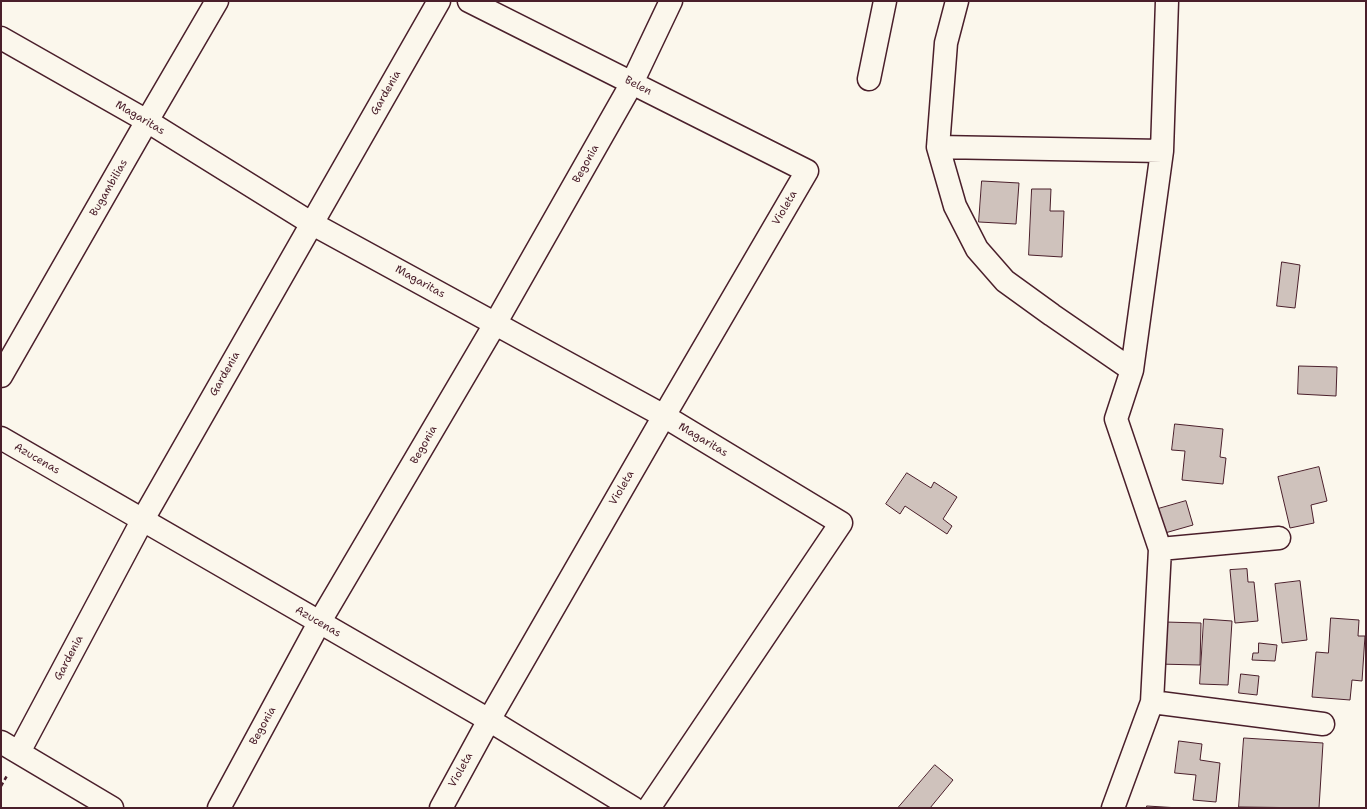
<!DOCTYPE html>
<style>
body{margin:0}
#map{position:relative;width:1367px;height:809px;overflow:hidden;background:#fbf7ec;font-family:"Shantell Sans",sans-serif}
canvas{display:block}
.frame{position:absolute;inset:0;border:2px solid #4a1f2b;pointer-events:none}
</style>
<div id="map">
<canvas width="1367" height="809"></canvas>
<div class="frame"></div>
</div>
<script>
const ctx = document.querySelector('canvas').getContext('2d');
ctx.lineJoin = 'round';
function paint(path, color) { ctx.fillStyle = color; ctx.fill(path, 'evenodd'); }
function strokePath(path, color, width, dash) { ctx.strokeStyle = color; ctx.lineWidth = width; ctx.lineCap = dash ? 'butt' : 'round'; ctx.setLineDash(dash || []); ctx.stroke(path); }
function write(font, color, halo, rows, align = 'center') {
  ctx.font = font + ' "Shantell Sans",sans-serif'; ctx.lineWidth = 3; ctx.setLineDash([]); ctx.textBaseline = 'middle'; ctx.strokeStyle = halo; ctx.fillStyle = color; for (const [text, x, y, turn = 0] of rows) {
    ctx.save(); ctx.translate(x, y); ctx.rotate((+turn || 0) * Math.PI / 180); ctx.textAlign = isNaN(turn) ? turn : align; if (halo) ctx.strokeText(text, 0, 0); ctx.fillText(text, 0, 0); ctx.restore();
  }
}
const building = new Path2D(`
 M982 181 1019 183 1016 224 979 222Z
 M1032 189H1051L1050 211H1064L1062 257 1029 255Z
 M1282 262 1300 265 1295 308 1277 306Z
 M1299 366 1337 367 1336 396 1298 394Z
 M1175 424 1223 429 1220 457 1226 458 1223 484 1182 480 1185 451 1172 450Z
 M1319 467 1327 501 1311 505 1314 523 1290 528 1278 477Z
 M907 473 931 488 934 482 957 497 943 519 952 526 947 534 905 506 900 514 886 504Z
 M1186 501 1193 525 1158 535 1151 511Z
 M1247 569 1248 582H1254L1258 621 1235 623 1230 570Z
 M1300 581 1307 640 1282 643 1275 584Z
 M1331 618 1359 620 1358 636H1365L1362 681 1352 680 1350 700 1312 697 1316 652 1328 653Z
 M1204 619 1232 621 1228 685 1200 684Z
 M1165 622 1201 623 1200 665 1157 664Z
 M1259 643 1277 645 1275 661 1252 660 1253 653H1258Z
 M1241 674 1259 676 1257 695 1239 693Z
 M1244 738 1323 743 1319 808 1239 807Z
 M1179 741 1202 744 1200 760 1220 763 1216 802 1193 800 1196 775 1175 773Z
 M935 765 953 780 930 808H898Z
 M1147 806 1179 808H1147Z`);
paint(building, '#cfc2bc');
strokePath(building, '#4a1f2b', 1);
const minor = new Path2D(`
 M469 1 807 171 664 416 841 523 649 808
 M957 1 946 43 938 147 955 206 977 249 1005 281 1052 315 1132 370
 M869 79 885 1
 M938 147 1162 151
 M1 376 147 121 217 1
 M1160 549 1279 538
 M1152 702 1323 724
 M1 742 112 808
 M19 752 142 521 439 1
 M219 808 319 623 495 324 632 83 671 1
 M441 808 489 720 633 808
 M1113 808 1152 702 1160 549 1116 419 1132 370 1162 151 1167 1`);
const tertiary = new Path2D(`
 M1 38 147 121 311 223 664 416 489 720 1 438`);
strokePath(minor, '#4a1f2b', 25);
strokePath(tertiary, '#4a1f2b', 25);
strokePath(new Path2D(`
 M1 786 8 774`), '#4a1f2b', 2.5, [4, 3]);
strokePath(minor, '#fbf7ec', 22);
strokePath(tertiary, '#fbf7ec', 22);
write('11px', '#4a1f2b', '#fbf7ec', [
 ["Belen",638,86,27],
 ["Gardenia",386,93,-60],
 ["Magaritas",140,118,31],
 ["Begonia",586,164,-61],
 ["Bugambilias",109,188,-60],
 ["Violeta",785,208,-60],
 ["Magaritas",420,282,29],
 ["Gardenia",225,374,-60],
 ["Magaritas",703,440,31],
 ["Begonia",424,445,-60],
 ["Azucenas",37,459,30],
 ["Violeta",622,488,-60],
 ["Azucenas",318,622,30],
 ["Gardenia",69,658,-62],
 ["Begonia",263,726,-61],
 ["Violeta",461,770,-61]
]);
</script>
